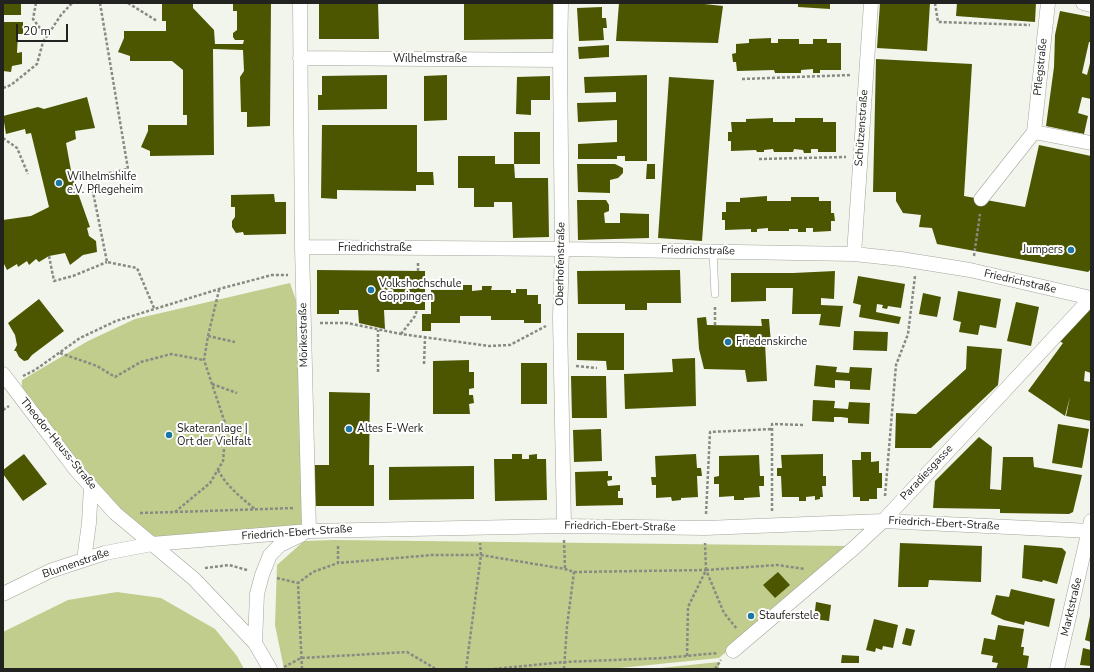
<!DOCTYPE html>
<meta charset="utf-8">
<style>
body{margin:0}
#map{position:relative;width:1094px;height:672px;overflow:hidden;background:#f2f5ec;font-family:"Nunito Sans",sans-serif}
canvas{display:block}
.frame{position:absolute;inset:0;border:4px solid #222320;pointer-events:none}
.scale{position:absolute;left:16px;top:24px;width:52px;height:18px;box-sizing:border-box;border:2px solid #222320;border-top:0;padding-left:5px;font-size:12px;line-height:14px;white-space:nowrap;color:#222320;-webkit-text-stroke:3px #fff;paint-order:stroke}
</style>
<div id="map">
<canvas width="1094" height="672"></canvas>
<div class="frame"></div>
<div class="scale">20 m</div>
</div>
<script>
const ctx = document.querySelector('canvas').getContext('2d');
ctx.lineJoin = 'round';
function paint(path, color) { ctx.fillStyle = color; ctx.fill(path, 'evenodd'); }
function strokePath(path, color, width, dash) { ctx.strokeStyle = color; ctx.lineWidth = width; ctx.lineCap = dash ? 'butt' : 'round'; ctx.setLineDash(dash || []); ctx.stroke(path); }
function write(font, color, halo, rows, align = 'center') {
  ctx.font = font + ' "Nunito Sans",sans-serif'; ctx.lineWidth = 4; ctx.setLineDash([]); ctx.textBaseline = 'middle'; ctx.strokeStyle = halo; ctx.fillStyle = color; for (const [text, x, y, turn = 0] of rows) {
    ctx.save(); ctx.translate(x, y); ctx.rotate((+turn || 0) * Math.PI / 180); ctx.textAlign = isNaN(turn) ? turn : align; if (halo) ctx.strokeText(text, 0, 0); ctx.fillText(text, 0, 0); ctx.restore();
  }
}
paint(new Path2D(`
 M290 283 304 323 309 531 152 544 21 399 22 380 88 341 135 319Z
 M334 540 850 546 719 658 610 669H284L275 625 277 565 304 541Z
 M117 592 161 598 215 629 237 656 244 669H3V632L68 600Z
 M719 662V669H650Z`), '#c0cd8c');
paint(new Path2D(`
 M3 3 21 4V15H3Z
 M162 3H193V8L214 30 215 44H243L244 40H235L233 37V33L237 30V11H233V3H271L270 126 247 127V112H241L240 77 244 71 243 50 213 49 214 155 150 156V151L141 147 148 131V125H187V115H183V70L172 61H130V56L118 52 124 38V31H166V21H162Z
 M319 3H378L379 39H319Z
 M464 3H553V39L464 40Z
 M619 3H695L723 6 718 43 616 41Z
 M798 3H830V9L798 7Z
 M880 3H930L927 51 877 48Z
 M957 3H1036L1035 22 956 16Z
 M602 7V18H606L607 28H603L604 40 579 41 577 8Z
 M1060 11 1091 17V42H1089L1082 73 1087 75 1091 59V99L1082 97 1078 113 1088 116 1084 134 1046 126 1054 67 1055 35Z
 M3 22H23V34H18L17 53 22 52V64L12 66 11 72 3 71Z
 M771 38V43H778V39H799V44H813V39H827V43H841V70H820V73H813V69L801 70V73H775L774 70 737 71 736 62H733L732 54 736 53V44L749 43V39Z
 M609 45V57L579 59 578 47Z
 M876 59 972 64 964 196 1025 207 1039 145 1091 156V269L1088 272 937 244 932 228 919 227 921 215 903 213 896 201V192H873Z
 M387 75V109L318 110V95H322V76Z
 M447 75V120L424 121V76Z
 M647 75V161H625V156H617V159H578V144L617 142V120L578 122 577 103 616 102V92L585 93 584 77Z
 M550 76V100H531V115L516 114 517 77Z
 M669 77 714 80 702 241 658 238Z
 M87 97 95 128 75 131 76 139 66 143 72 176 90 227 87 228 89 236 96 241 97 252 83 255 70 265 65 253 49 256 39 262 36 259 29 265 27 261 18 267 17 264 7 270 3 262V220L31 216 49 207 31 133 26 134 25 129 6 134 3 116 38 107 44 109Z
 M773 118V122H795V118H823V122H836V152H818V149H811V153H804L803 150 794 149 793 152H774L773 149 764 150V152H757L756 150 731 151V141H728V132H732L731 122H746V119Z
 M322 125H417V172H433L434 185H416V191L337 190V199L321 198Z
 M514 132H540V164H514Z
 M458 156H495V164H514L515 178H548L549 237 513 238 512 202H494V207H474V188H458Z
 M577 164H615L623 168V173L618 178 610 180V193L578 192Z
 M647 164H655V179H646Z
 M274 194 275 202H286V234L244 235 243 232 236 233 232 227V221L235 217V207H231V195Z
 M767 196V201H791V197H819V201H831V213H834L835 221H831V231L813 232V228H806V232H798V229H789V231H768V228L757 229V232H751V229L725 230V220H722V212H726V202H740V198Z
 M577 200H606L609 205V211L604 213 605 223H620V213L649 214V238L578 240Z
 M317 270 425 271V310H384L385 329 359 323 358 310H339V314H317Z
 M680 270 681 303H647V310H625V304H578L577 271Z
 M835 271 834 299 821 298V305L843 306 840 327 819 325 821 314H792L793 288H766V301L731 302V273H793Z
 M858 276 905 284 901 308 888 306 887 309 882 308 883 305 877 304 876 312 901 317 899 324 859 317 861 305 853 303Z
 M463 285H472V291L482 290V286H492L491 290H511V293H516V289H527V295H538V304H541V323H524V320H491V316H460V323H431V331H422V314H431V290H463Z
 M958 291 1001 299 996 328 980 325 978 335 959 332 961 322 953 320Z
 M923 293 941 297 937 317 919 314Z
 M39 299 64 331 32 355 28 360 24 361 19 357 16 351H14L17 345 15 335 8 323Z
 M1016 302 1039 307 1031 346 1007 341Z
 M1091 307V373L1085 371 1084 381 1091 382V421L1066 416 1070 397 1065 416 1028 391 1063 343 1059 341Z
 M706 317 707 325 762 326 761 319H769L771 343H765L767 381 747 382 745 370 704 369 699 349 697 318Z
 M854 331 888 332 887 351 853 350Z
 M577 333H624V370H607L606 361 577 360Z
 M967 346 1002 349 998 385 931 448H895L896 413 916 414 966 369Z
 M695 358 696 406 625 409 624 374 673 372 672 359Z
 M469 360V372H474V388L469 389V395H473L474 403 469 404 470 414H433V361Z
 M521 363H547V404H521Z
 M816 365 837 367 836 372 849 373 850 367 872 368 870 390 850 389V381L835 380V388L814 386Z
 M571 376H606L607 418H572Z
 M329 392 370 393 369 465H374V506H314L315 465H329Z
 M813 400 835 401 834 408 848 409 849 402 870 403 869 424 848 423V418L841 417H834V422L812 421Z
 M1058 424 1089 429 1082 468 1052 463Z
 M601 429 602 461 574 462 573 430Z
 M979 437 992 447 990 489 1001 490 1003 457H1033L1034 467 1082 475 1073 512 1069 514 1000 513V509L933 508 935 481Z
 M861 452H871V462L879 461V473H882V488H877V499H869V501H860V497H853L852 460H861Z
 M24 454 47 484 23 501 3 474V470Z
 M512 454H522V459H529V455L537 454V459H546L547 500 495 501 494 459H512Z
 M696 454 697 468H701L702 476H697L698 497 681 498V500L672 501 671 497 656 498V485H652L651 477H656L655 456Z
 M823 454V476H826V486H822L823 497H820V499L815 500V496L806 497V501H799V497H782L781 476H777V468H782L781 455Z
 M759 455 760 476H764V486H759L760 497 744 498V500H734V496L719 497V484H714V477L719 476V456Z
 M474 466V499L389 500V467Z
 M608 471V476H612V480L607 481 608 486 620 485V491H618V498H623V505L576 506 575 472Z
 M900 543 982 546 981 582 929 580 928 587H898Z
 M1024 545 1062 548 1066 552 1057 584 1043 580 1042 582 1022 578Z
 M778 572 790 585 775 598 763 585Z
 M1011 589 1055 599 1049 627 1025 621 1024 625 1004 620 991 614 996 595 1009 597Z
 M816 602 831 605 829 621 814 619Z
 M1090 616H1091V642L1085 640Z
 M874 619 898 625 893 648 883 646 882 650 876 648 875 652 866 650Z
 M998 625 1024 629 1021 647H1024L1023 655 1029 656 1027 669H996L998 663 992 662 993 656 981 654 984 638 995 640Z
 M906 628 915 630 911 646 902 644Z
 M1083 648 1091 650V666L1080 665Z
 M842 655 859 656V663H841Z`), '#4c5600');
const lane = new Path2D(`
 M713 251 715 294`);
const street = new Path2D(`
 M300 3 302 247 309 531
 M561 3 560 60 562 249 560 318 564 526
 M1083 3 1091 5
 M300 58 560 60
 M1034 132 1048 3
 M1034 132 1091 143
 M981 199 1034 132
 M302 247 562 249 854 254 901 259 970 270 1091 298
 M854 254 871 3
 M3 374 76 470 115 513 194 579 255 643 270 669
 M84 560 89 523 91 486
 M3 594 50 571 105 553 152 544 309 531 564 526 705 528 883 521 1091 531
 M255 643 257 594 262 575 270 555 280 545 301 535
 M733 651 854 548 883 521 1091 298
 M1057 669 1091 521`);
strokePath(lane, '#a3a59c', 8);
strokePath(street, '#a3a59c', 15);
strokePath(new Path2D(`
 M36 3 33 19 46 36
 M100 3 128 169 90 177 107 262 137 268 154 308
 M128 3 157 21
 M935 3 938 22 1030 25
 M742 79 851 75
 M3 88 11 85 37 64 43 42 61 15 72 3
 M3 138 17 148 28 174
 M759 159 846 157
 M49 256 54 281 73 276 107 262
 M974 256 980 214
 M418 271V263
 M320 323H347L401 334 489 346 510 345 546 326
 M715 325V305
 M401 334 415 316 417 310
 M208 336 235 342
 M60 353 97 366 115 377 141 362 171 354 204 360
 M424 364 425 338
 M576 366 597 368
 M378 372V330
 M23 376 35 370 80 338 116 321 219 289 272 275H288
 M212 384 237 393
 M3 410 9 406
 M218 470C227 487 242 498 256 510
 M885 496 896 365 908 334 915 276
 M772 511V424L804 425
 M175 512 294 508
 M140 513 175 512 210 483 223 461 226 426 204 360 208 336 219 290
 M706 514 710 432 772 429
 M564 540 565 569
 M338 546V563L432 555H481L565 569 574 572 706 570 724 613 737 629
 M205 568 229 565 247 570
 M706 570 777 565 805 569
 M277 578 298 583
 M687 656 688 607 706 570 705 543
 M284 667 301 658 407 652 436 669
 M302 669 298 583 313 572 338 563
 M466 669 481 555 480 543
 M494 669 564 662 664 658 718 653
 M564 669 567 626 574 572
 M715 669 721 660`), '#888a84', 2.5, [3, 2]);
strokePath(lane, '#fff', 7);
strokePath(street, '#fff', 14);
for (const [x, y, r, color] of [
 [59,183,4,"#1e76a5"],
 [1071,250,4,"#1e76a5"],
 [371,290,4,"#1e76a5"],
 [728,342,4,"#1e76a5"],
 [349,429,4,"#1e76a5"],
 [169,435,4,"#1e76a5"],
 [751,616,4,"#1e76a5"]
]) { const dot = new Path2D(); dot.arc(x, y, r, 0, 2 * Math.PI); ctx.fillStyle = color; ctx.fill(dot); strokePath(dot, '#fff', 1.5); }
write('11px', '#222320', '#fff', [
 ["Wilhelmstraße",430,59],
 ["Pflegstraße",1041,67,-84],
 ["Schützenstraße",862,128,-86],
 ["Friedrichstraße",375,248],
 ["Friedrichstraße",698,251,1],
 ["Oberhofenstraße",561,264,-89],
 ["Friedrichstraße",1020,282,13],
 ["Mörikestraße",304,335,-91],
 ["Theodor-Heuss-Straße",58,444,51],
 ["Paradiesgasse",927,473,-47],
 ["Friedrich-Ebert-Straße",944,524,3],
 ["Friedrich-Ebert-Straße",620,527,1],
 ["Friedrich-Ebert-Straße",297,533,-4],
 ["Blumenstraße",76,564,-19],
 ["Marktstraße",1072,607,-77]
]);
write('11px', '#222320', '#fff', [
 ["Wilhelmshilfe",67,177],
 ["e.V. Pflegeheim",67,190],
 ["Jumpers",1063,250,"right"],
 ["Volkshochschule",379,284],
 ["Göppingen",379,297],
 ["Friedenskirche",736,342],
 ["Skateranlage |",177,429],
 ["Ort der Vielfalt",177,442],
 ["Altes E-Werk",357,429],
 ["Stauferstele",759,616]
], 'left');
</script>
